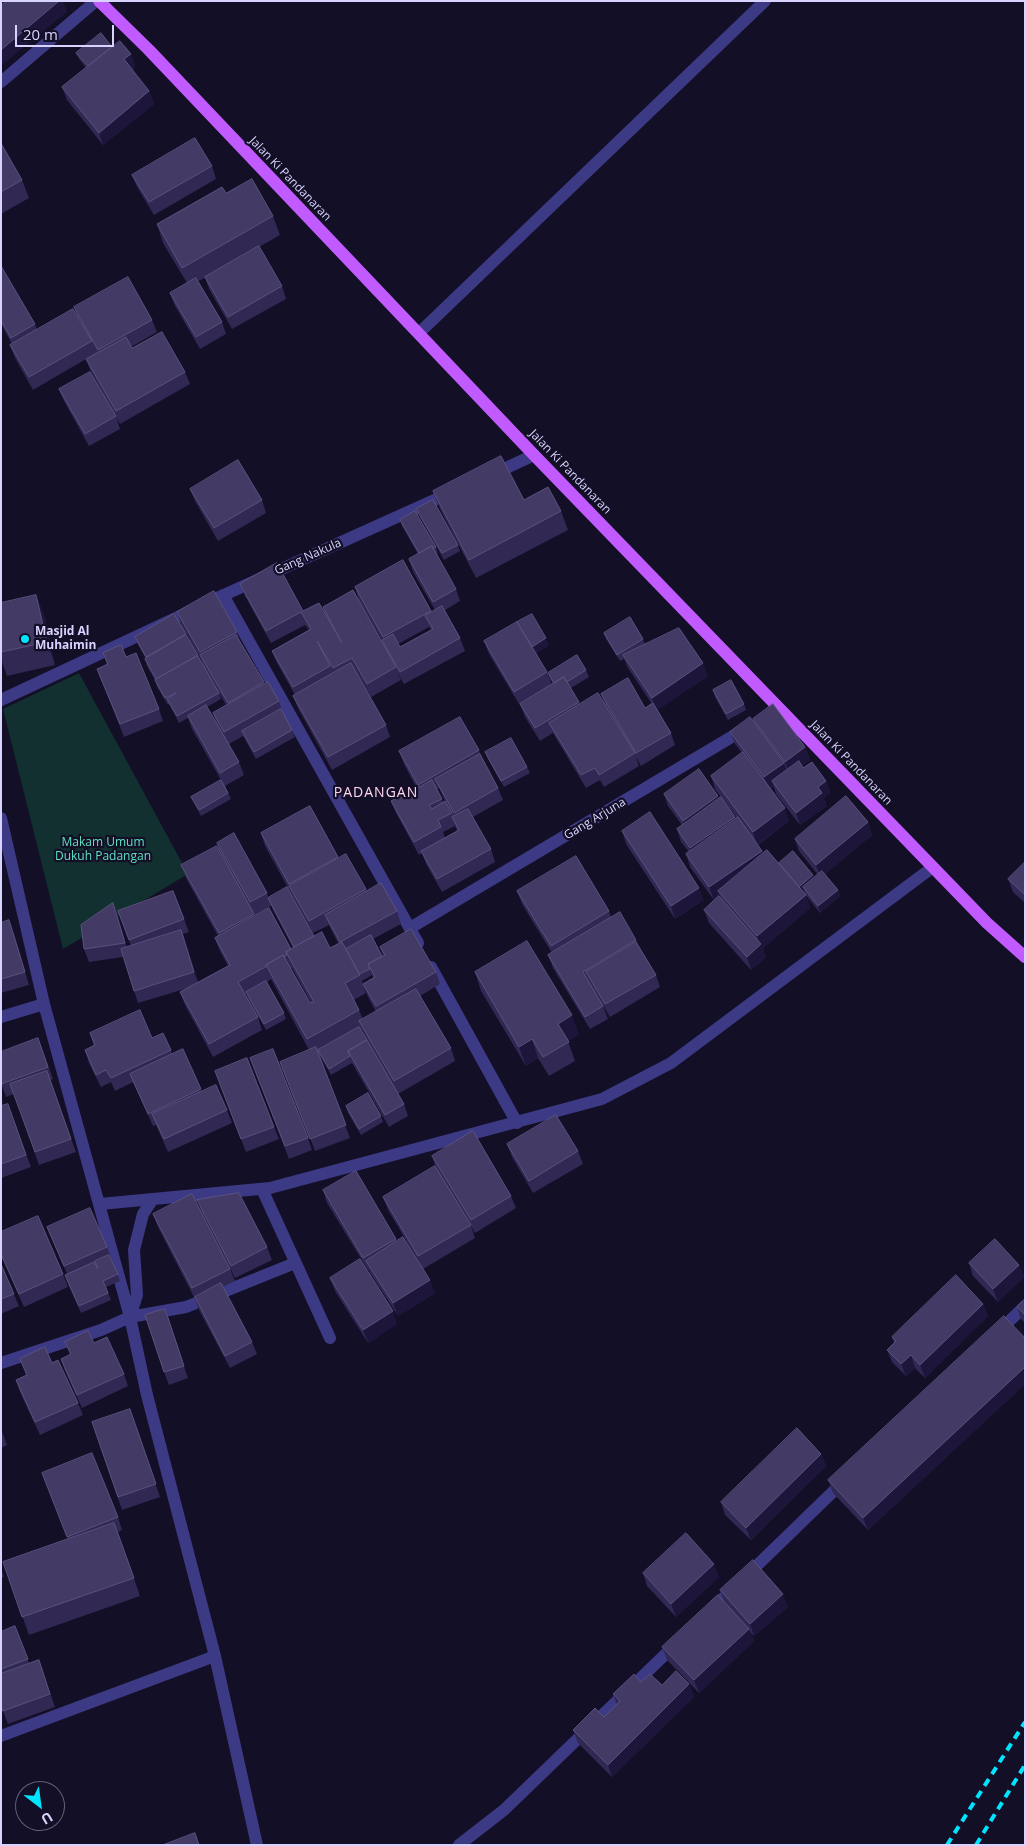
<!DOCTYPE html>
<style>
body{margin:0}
#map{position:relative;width:1026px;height:1846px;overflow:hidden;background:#130f26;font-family:"Open Sans",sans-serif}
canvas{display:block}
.frame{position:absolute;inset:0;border:2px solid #d9d4ff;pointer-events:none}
.north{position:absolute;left:15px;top:1781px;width:50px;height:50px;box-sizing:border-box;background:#130f26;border:1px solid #625e7d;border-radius:50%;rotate:150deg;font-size:14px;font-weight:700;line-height:20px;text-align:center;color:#d9d4ff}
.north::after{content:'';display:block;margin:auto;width:18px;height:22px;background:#00e5ff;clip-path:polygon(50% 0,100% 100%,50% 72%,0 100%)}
.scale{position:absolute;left:15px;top:25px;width:99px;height:22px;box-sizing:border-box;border:2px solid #d9d4ff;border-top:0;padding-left:6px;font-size:15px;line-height:18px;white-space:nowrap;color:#d9d4ff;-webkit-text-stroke:4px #130f26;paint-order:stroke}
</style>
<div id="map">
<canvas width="1026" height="1846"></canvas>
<div class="frame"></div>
<div class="north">U</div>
<div class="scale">20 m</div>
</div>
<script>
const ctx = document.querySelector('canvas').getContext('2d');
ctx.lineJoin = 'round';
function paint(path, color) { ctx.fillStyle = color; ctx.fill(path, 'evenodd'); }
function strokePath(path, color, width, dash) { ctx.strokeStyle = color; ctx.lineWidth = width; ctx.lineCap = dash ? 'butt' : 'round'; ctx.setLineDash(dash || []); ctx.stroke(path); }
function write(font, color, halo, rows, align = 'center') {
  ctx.font = font + ' "Open Sans",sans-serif'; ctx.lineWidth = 4.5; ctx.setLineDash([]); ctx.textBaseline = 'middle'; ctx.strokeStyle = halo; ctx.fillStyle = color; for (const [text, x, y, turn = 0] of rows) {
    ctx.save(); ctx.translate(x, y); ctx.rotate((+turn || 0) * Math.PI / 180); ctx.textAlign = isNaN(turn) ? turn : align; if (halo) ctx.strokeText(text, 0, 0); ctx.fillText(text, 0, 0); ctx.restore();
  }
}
paint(new Path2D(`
 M79 673 188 874 63 949 3 709Z`), '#12302f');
strokePath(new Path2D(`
 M1 82 96 1
 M419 333 765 1
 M491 475 534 455
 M223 595 418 943
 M215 599 450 493
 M1 700 193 610
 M1 818 44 1004 130 1317 101 1330 1 1363
 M410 928 745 729
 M431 967 517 1123
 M1 1017 44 1004
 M262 1189 330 1338
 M153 1199 143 1214 134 1250 137 1295 130 1317 147 1395 215 1656 257 1845
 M100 1204 270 1188 602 1099 671 1063 933 867
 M130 1317 186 1307 295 1263
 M998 1332 1025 1306
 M710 1611 843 1482
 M1 1736 215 1656
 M459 1845 504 1810 676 1644`), '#3d3a85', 12);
strokePath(new Path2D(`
 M99 1 149 50 534 455 987 923 1025 957`), '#c25bff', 12);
strokePath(new Path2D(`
 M947 1845 1025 1722
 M976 1845 1025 1765`), '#00e5ff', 4, [8, 6]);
paint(new Path2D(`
 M112 47 131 54 135 67 132 70 149 91 154 104 103 145 67 100 62 87 86 68 79 59 76 53Z
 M1 146 22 180 29 198 1 214Z
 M212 166 216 179 154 215 137 187 132 175Z
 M226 193 273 216 280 235 259 247 282 286 286 299 232 329 209 289 205 278 198 281 222 322 226 334 200 349 175 306 170 293 187 283 163 243 157 224Z
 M1 266 35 324 37 330 77 316 74 307 152 320 157 332 131 347 132 348 185 372 190 384 120 424 91 372 86 359 33 390 15 358 10 345 12 344 1 324Z
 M59 389 116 416 120 429 89 446 64 401Z
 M190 489 262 500 266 513 218 541 195 501Z
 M433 491 524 500 561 511 568 530 476 578 440 509Z
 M416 509 458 545 460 551 444 560 419 515Z
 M400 520 436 547 438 554 436 555 456 589 460 601 445 610 460 638 465 651 404 684 398 673 401 680 371 697 356 671H355L386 725 390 737 332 770 298 708 293 696 295 695 277 663 272 651 309 630 305 625 271 643 245 596 240 584 303 611 325 613 323 607 385 647 382 640 359 600 355 587 403 560 432 612 435 610 413 572 409 559 418 554 402 526ZM429 627 431 630 400 647 398 644Z
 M36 595 45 618 55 665 7 676 1 659V603Z
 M177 612 237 632 241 644 264 684 279 701 283 714 292 730 295 737 256 759 243 736 229 744 239 762 244 775 225 786 231 799 201 816 194 803 191 797 221 780 192 729 188 718 179 723 169 704 168 705 157 687 155 680 147 666 145 659H146L137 643 135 637 174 614 203 665 201 659 181 625ZM219 693 226 705 213 713 217 725 207 707 221 699Z
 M604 633 643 639 645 644 708 676 657 710 671 733 675 745 641 766 636 757 639 766 604 787 600 780 586 788 553 733 540 741 525 717 520 704 553 684 550 679 548 673 586 670 589 677 571 688 580 704H605L601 694 645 708 652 704 628 668 624 659 620 661 606 639Z
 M484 641 549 645 536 653 547 672 552 685 519 704 489 654Z
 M103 653 126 657 159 709 163 721 124 737 97 669 107 665Z
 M713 690 744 704 746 710 728 720 715 697Z
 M753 719 805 747 810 760 802 766 803 768 826 781 830 793 824 798 827 806 800 825 776 794 774 787 770 789 789 821 758 845 763 853 780 865 779 863 813 875 814 878 818 875 799 851 795 839 868 822 872 835 825 874 838 890 840 896 820 913 805 894 804 891 803 892 806 895 810 908 763 948 766 957 751 970 709 923 704 910 718 897 714 900 690 867 686 854 689 852 681 842 677 829 682 825 668 806 664 794 719 799 721 797 715 789 711 776 742 753 735 744 730 732 755 723ZM722 798 737 818 736 819Z
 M479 750 481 756 498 788 503 800 473 817 491 849 495 862 442 892 426 864 422 853 419 855 396 813 391 801 416 787 404 764 399 751ZM439 788 445 801 443 802 437 789ZM455 826 457 831 445 838 443 832Z
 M485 752 527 767 530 773 504 787 488 759Z
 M310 806 338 858 366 889 367 891 397 911 401 924 373 939 382 956H383L380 947 436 972 440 984 420 996 451 1048 455 1061 398 1094 364 1034 362 1030H361L404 1104 408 1116 389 1127 352 1063 331 1075 319 1054H318L350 1138 315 1151 285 1074 309 1050 271 979 267 982 284 1013 286 1019 266 1030 248 998 246 993 245 994 258 1017 262 1030 213 1057 185 1005 180 992 188 988 138 1003 123 957 89 962 84 949 118 916 127 947 131 946 118 911 173 891 189 932 183 934 198 982 228 966 220 951 215 938 218 936 186 878 181 865 221 853 217 843 267 893 268 897 314 936 330 948 338 943 329 925 313 933 265 846 261 833ZM271 906 293 948 291 949 255 916V915ZM292 968 293 970 311 1003H310L291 969ZM372 975 373 978 363 984 368 997 376 1012 363 1019 359 1010 354 1000 366 993 362 981Z
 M622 831 704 900 675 919 626 844Z
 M1025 862V903L1013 892 1008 879Z
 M517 891 609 911 611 917 636 940 638 945 656 975 660 987 610 1017 589 983 603 1006 608 1019 590 1029 553 968 548 955 552 953 522 904Z
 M1 923 14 933 29 985 1 993Z
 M475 972 579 1034 568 1041 575 1061 549 1076 538 1058 526 1066 481 991Z
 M90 1033 152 1038 171 1050 172 1054 183 1049 202 1092 227 1110 232 1123 168 1152 156 1125 153 1126 133 1082 115 1091 111 1082 101 1087 89 1063 85 1050 94 1046Z
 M38 1038 53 1079 50 1080 76 1152 39 1165 14 1094 6 1097 1 1083Z
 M255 1071 308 1138 312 1150 289 1159Z
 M219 1083 274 1127 279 1139 246 1152Z
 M8 1104 31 1167 1 1178V1106Z
 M346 1106 381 1116 383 1122 361 1135 348 1113Z
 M507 1144 578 1151 583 1164 533 1193 512 1157Z
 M432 1156 511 1196 516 1208 475 1233 471 1226 475 1238 423 1269 435 1293 398 1316 370 1273 369 1270H368L327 1203 323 1190 396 1239 397 1241 421 1265 388 1210 383 1197 436 1168Z
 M197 1200 267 1247 272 1260 235 1278 202 1213Z
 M153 1214 230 1269 235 1281 223 1287 252 1342 257 1354 230 1368 199 1310 196 1301 158 1227Z
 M47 1227 107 1247 120 1281 106 1287 111 1300 81 1313 67 1282 65 1275 67 1274Z
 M1 1232 63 1274 68 1287 24 1307 1 1256Z
 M969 1263 1019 1265 1024 1277 998 1302 973 1276Z
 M1 1264 19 1306 1 1314Z
 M330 1278 397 1324 368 1343 335 1291Z
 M1025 1299V1323L1021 1319 1017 1307Z
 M983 1304 988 1316 925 1378 915 1368 906 1376 892 1362 887 1350 894 1343 892 1337Z
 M165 1309 188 1378 169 1385 164 1372Z
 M1025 1338V1384L868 1530 833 1493 828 1480Z
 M65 1342 124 1374 128 1386 82 1408 65 1371 61 1359 70 1355Z
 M20 1359 52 1363 78 1403 83 1415 40 1435 20 1392 16 1380 26 1375Z
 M130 1409 160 1497 122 1510 92 1422Z
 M1 1429 7 1445 1 1448Z
 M821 1454 826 1466 751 1540 725 1515 721 1502Z
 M47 1485 118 1517 122 1530 118 1532 140 1596 29 1635 3 1562 68 1539Z
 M1 1568 4 1577 1 1578Z
 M643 1573 719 1577 676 1617 647 1586Z
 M720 1590 788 1607 754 1636 750 1632 754 1641 699 1693 667 1660 662 1647 724 1602Z
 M15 1626 29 1663 39 1660 55 1707 8 1724 1 1706V1632Z
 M641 1682 662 1685 689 1684 694 1697 612 1777 578 1743 573 1730 604 1717 617 1705 613 1694Z`), '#312854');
paint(new Path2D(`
 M4 1H23L1 20V3Z
 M59 1H63L67 12 1 66V50Z
 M131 54 135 67 129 72 124 59Z
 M149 91 154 104 103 145 99 133Z
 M36 595 45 618 55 665 47 642Z
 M546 638 549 645 535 653 532 647Z
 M703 663 708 676 656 711 652 698Z
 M805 747 810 760 790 775 785 762Z
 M784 763 789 776 772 781 774 787 769 790 764 777Z
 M826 781 830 793 824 798 827 806 800 825 796 813 818 787Z
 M718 796 723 809 688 834 683 821Z
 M785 808 789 821 757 845 753 832Z
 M735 817 740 830 695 861 690 848Z
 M868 822 872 835 821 878 816 865Z
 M762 851 766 863 718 891 720 896 714 900 709 887Z
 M813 875 816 882 803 887 804 891 801 893 799 887Z
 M699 888 704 900 675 919 671 906Z
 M838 890 840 896 820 913 818 906Z
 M806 895 810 908 763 948 766 957 751 970 747 957 760 945 757 936Z
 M113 903 118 916 129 956 125 943Z
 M9 920 14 933 29 985Z
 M181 930 186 943 199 985 194 972Z
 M572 1015 579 1034 564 1043 558 1024Z
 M532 1039 538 1058 526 1066 519 1047Z
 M1019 1265 1024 1277 998 1302 993 1289Z
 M430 1280 435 1293 398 1316 393 1303Z
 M983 1304 988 1316 925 1378 920 1365Z
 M165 1309 170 1321 188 1378Z
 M393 1311 397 1324 368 1343 363 1330Z
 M911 1355 915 1368 906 1376 901 1364Z
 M1025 1367V1384L868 1530 863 1518Z
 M821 1454 826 1466 751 1540 746 1528Z
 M714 1564 719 1577 676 1617 671 1604Z
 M783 1594 788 1607 754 1636 750 1624Z
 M749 1629 754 1641 699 1693 694 1680Z
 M689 1684 694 1697 612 1777 608 1765Z`), '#1d163a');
const building = new Path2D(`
 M7 1H59L1 50V6Z
 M101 33 112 47 88 66 76 53Z
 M120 41 131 54 124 59 149 91 99 133 62 87Z
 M195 138 212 166 149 202 132 175Z
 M2 145 22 180 1 192V146Z
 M252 179 273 216 182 268 157 224 222 187 226 193Z
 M259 246 282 286 228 317 205 277Z
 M1 266 35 324 11 338 1 320Z
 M128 277 152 320 98 350 74 307Z
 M196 278 222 322 196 337 170 293Z
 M73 309 92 341 29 377 10 345Z
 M162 332 185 372 116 411 86 359 126 337 132 348Z
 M90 372 116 416 85 434 59 389Z
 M501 456 524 500 548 487 561 511 469 560 433 491Z
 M238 460 262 500 214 528 190 489Z
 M433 500 458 545 442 553 416 509Z
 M415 511 436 547 433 549 432 546 419 553 400 520Z
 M432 546 456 589 433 602 409 559Z
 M403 560 431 611 383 637 355 587Z
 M277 563 303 611 319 603 342 643 323 607 353 590 396 667 367 684 352 658 333 668 317 641 330 666 293 687 272 651 311 629 301 612 266 631 240 584Z
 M214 591 237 632 200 652 177 612Z
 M36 595 47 642 1 652V603Z
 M442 606 460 638 400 672 382 640 393 634 400 647 433 629 425 616Z
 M174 614 186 634 146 657 135 637Z
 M532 614 546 638 532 647 517 622Z
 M630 617 643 639 617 655 604 633Z
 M517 622 547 672 514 692 484 641Z
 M679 628 703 663 652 698 623 655Z
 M186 635 198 655 156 679 145 659Z
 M236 635 264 682 228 703 200 655Z
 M121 645 126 657 136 653 159 709 120 724 97 669 108 664 103 653Z
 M577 655 586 670 567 682 564 677 554 683 548 673Z
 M198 656 219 693 177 716 167 699 176 693 165 698 155 680Z
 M351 663 386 725 328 757 293 696Z
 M564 677 579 702 535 728 520 704Z
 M628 678 645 708 653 703 671 733 636 753 601 694Z
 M731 680 744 704 726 714 713 690Z
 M268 682 279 701 224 732 213 713Z
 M598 693 635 753 599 775 595 768 581 775 549 723Z
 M773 704 805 747 785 762 753 719Z
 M206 705 239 762 220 773 188 716Z
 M281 709 292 730 254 752 242 731Z
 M460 717 479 750 418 785 399 751Z
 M750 717 784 763 764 777 730 732Z
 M511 738 527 767 501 781 485 752Z
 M743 752 785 808 753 832 711 776Z
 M480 754 498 788 454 813 435 779Z
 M799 761 803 768 812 762 826 781 818 787 822 793 796 813 772 781Z
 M699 769 718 796 683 821 664 794Z
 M221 780 228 793 199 810 191 797Z
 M432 780 442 799 429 805 432 809 445 801 452 813 438 820 441 827 414 842 391 801 418 786 419 787Z
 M846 796 868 822 816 865 795 839Z
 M721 797 735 817 690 848 677 829Z
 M310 806 338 857 289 884 261 833Z
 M468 809 491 849 437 879 421 851 459 830 452 817Z
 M650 812 699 888 671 906 622 831Z
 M738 817 762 851 709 887 686 854Z
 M234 833 267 893 250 902 217 843Z
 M217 846 254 914 219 933 181 865Z
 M767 850 806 895 757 936 718 891Z
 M793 851 813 875 799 887 779 863Z
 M346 854 366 889 309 921 289 886Z
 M576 856 609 911 551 946 517 891Z
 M1025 862V895L1008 879Z
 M822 871 838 890 818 906 803 887Z
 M381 883 397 911 340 942 325 915Z
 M287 887 314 936 294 947 268 898Z
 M173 891 184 919 129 940 118 911Z
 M719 896 761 944 747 957 704 910Z
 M113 903 125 943 84 949 81 925Z
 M269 908 291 949 286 952 287 955 284 957 283 955 266 965 267 966 238 982 258 1017 209 1044 180 992 230 965 215 938Z
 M620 912 636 940 583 972 603 1006 585 1017 548 955Z
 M9 920 25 972 1 979V923Z
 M411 929 436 972 376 1006 363 984 375 977 368 964 385 955 380 947Z
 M181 930 194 972 134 991 121 949Z
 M322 932 330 948 342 942 360 975 345 983 359 1010 307 1039 266 965 283 955 310 1003 314 1002 286 952Z
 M371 935 382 956 368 964 370 969 359 974 346 949Z
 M527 941 572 1015 558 1024 569 1042 543 1057 532 1039 519 1047 475 972Z
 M636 942 656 975 605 1004 586 972Z
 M266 981 284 1013 264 1024 246 992Z
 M416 989 451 1048 394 1081 359 1021Z
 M140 1010 152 1038 163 1033 171 1050 111 1078 106 1070 96 1075 85 1050 95 1045 90 1033Z
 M359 1027 367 1040 348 1051 350 1056 329 1069 318 1050Z
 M38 1038 48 1067 1 1084V1052Z
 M367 1040 404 1104 385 1115 348 1051Z
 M316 1047 346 1125 310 1139 280 1062Z
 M183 1049 201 1089 148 1114 130 1074Z
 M273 1049 308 1138 285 1146 250 1058Z
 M247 1058 274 1127 241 1139 215 1071Z
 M47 1071 71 1139 35 1152 10 1084Z
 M216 1085 227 1110 164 1139 152 1114Z
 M368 1093 381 1116 359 1129 346 1106Z
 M8 1104 26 1155 1 1164V1106Z
 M556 1115 578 1151 529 1181 507 1144Z
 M473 1131 511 1196 471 1220 432 1156Z
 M435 1166 471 1225 418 1256 383 1197Z
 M356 1171 396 1239 363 1258 323 1190Z
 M239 1193 267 1247 231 1266 197 1200Z
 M192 1194 230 1269 192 1288 153 1214Z
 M90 1208 107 1247 64 1266 47 1227Z
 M38 1216 63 1274 19 1294 1 1254V1232Z
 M403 1237 430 1280 393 1303 366 1261Z
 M995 1239 1019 1265 993 1289 969 1263Z
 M109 1255 118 1274 103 1281 108 1293 79 1306 65 1275 94 1262 98 1269 95 1261Z
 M360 1259 393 1311 363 1330 330 1278Z
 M1 1264 14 1294 1 1299Z
 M956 1275 983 1304 920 1365 911 1355 901 1364 887 1350 896 1341 892 1337Z
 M221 1283 252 1342 225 1356 195 1297Z
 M1025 1299V1315L1017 1307Z
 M165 1309 184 1366 164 1372 145 1315Z
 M1004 1316 1025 1338V1367L863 1518 828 1480Z
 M88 1331 94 1343 107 1337 124 1374 77 1395 61 1359 71 1354 65 1342Z
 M45 1347 52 1363 58 1360 78 1403 35 1422 16 1380 27 1375 20 1359Z
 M130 1409 156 1484 118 1497 92 1422Z
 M797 1428 821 1454 746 1528 721 1502Z
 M92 1453 118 1517 67 1537 42 1473Z
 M114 1523 134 1578 22 1617 3 1562Z
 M686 1533 714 1564 671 1604 643 1573Z
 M753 1560 783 1594 750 1624 720 1590Z
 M718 1595 749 1629 694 1680 662 1647Z
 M15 1626 28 1659 1 1669V1632Z
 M39 1660 50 1694 3 1711 1 1706V1674Z
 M676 1671 689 1684 608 1765 573 1730 595 1708 604 1717 620 1701 613 1694 634 1674 641 1682 650 1674 662 1685Z
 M195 1833 199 1845H163Z`);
paint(building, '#433a66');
strokePath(building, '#5a527e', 1);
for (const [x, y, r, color] of [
 [25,639,5,"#00e5ff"]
]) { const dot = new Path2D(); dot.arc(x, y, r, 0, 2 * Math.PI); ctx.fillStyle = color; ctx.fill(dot); strokePath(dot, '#130f26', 2); }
write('12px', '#d9d4ff', '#130f26', [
 ["Jalan Ki Pandanaran",290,179,46],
 ["Jalan Ki Pandanaran",570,472,46],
 ["Gang Nakula",308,557,-24],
 ["Jalan Ki Pandanaran",851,763,46],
 ["Gang Arjuna",595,819,-31]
]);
write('bold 12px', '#d9d4ff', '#130f26', [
 ["Masjid Al",35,632],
 ["Muhaimin",35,646]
], 'left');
write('12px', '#5fe0c0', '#130f26', [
 ["Makam Umum",103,843],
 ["Dukuh Padangan",103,857]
]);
ctx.letterSpacing = '1px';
write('14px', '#ffd6f0', '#130f26', [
 ["PADANGAN",376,793]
]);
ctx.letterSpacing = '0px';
</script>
